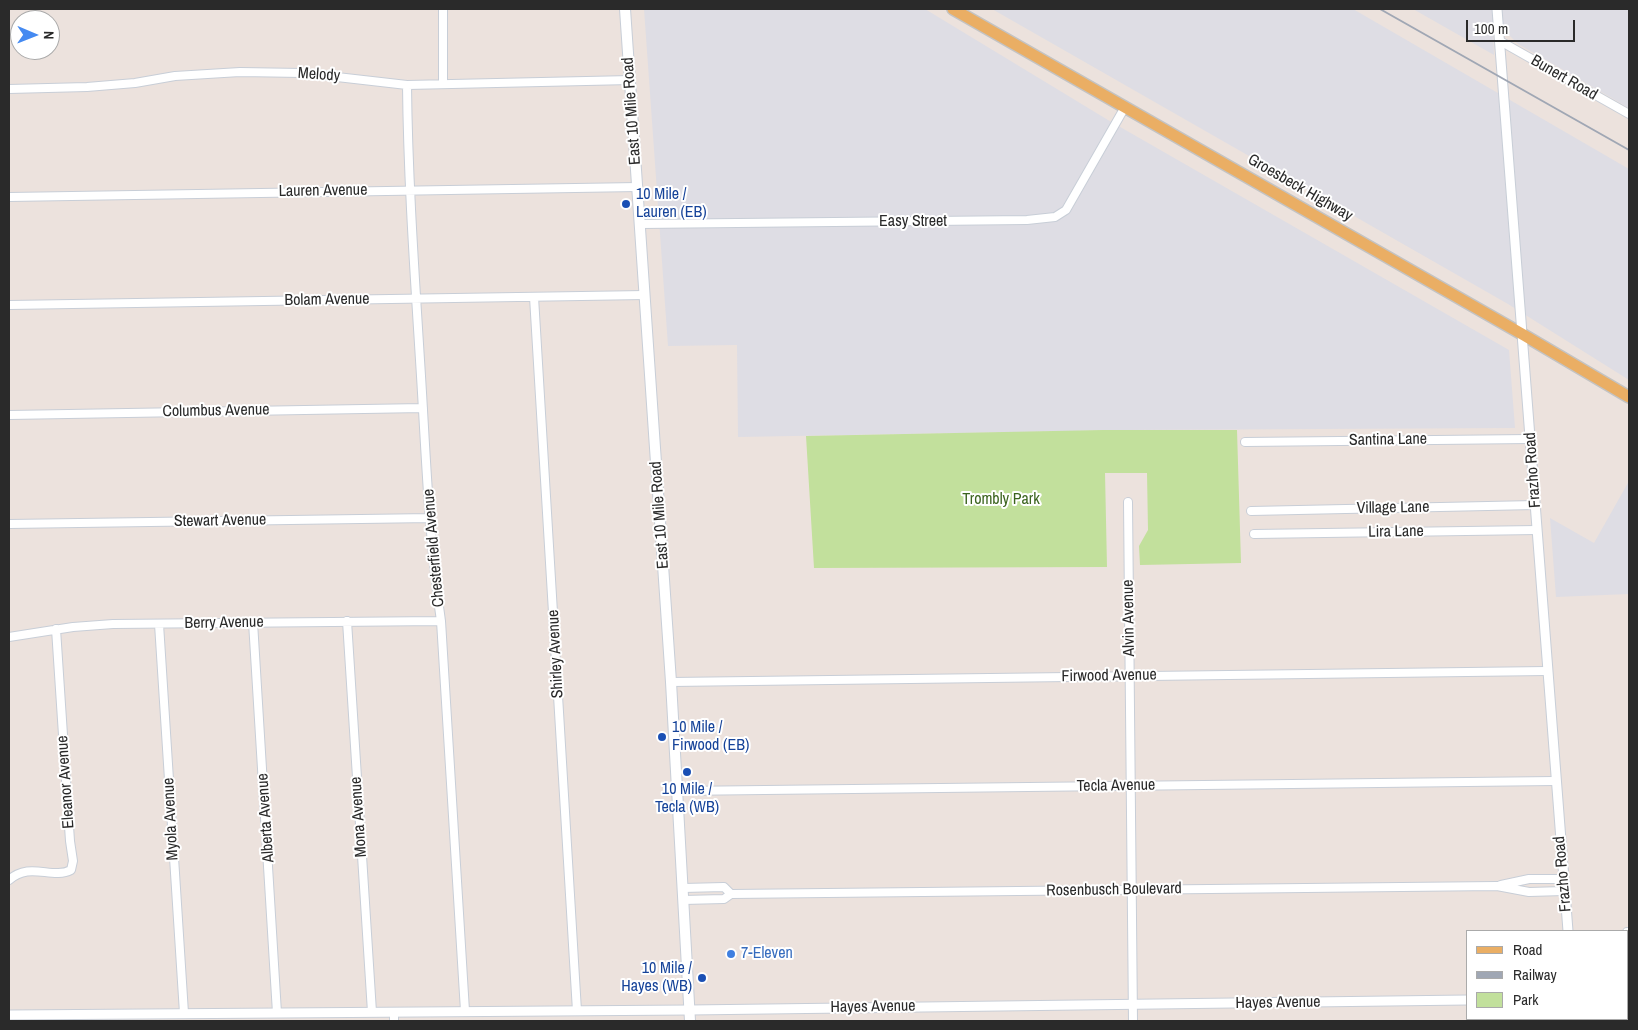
<!DOCTYPE html>
<style>
body{margin:0}
#map{position:relative;width:1638px;height:1030px;overflow:hidden;background:#ece2dd;font-family:"Archivo Narrow",sans-serif}
canvas{display:block}
.frame{position:absolute;inset:0;border:10px solid #2a2a2a;pointer-events:none}
.legend{position:absolute;left:1466px;top:930px;width:162px;height:90px;box-sizing:border-box;background:#fff;border:1px solid #aaa;margin:0;padding:6px 9px;list-style:none;font-size:15px;color:#2a2a2a}
.legend li{display:flex;align-items:center;gap:10px;height:25px}
.legend b{width:25px;border:1px solid #aaa}
.north{position:absolute;left:10px;top:10px;width:50px;height:50px;box-sizing:border-box;background:#fff;border:1px solid #aaa;border-radius:50%;rotate:91deg;font-size:14px;font-weight:700;line-height:20px;text-align:center;color:#2a2a2a}
.north::after{content:'';display:block;margin:auto;width:18px;height:22px;background:#458af1;clip-path:polygon(50% 0,100% 100%,50% 72%,0 100%)}
.scale{position:absolute;left:1466px;top:20px;width:109px;height:22px;box-sizing:border-box;border:2px solid #2a2a2a;border-top:0;padding-left:6px;font-size:15px;line-height:18px;white-space:nowrap;color:#2a2a2a;-webkit-text-stroke:4px #fff;paint-order:stroke}
</style>
<div id="map">
<canvas width="1638" height="1030"></canvas>
<div class="frame"></div>
<ul class="legend">
<li><b style="height:6px;background:#eaae64"></b>Road</li>
<li><b style="height:6px;background:#a0a7b4"></b>Railway</li>
<li><b style="height:14px;background:#c2e09c"></b>Park</li>
</ul>
<div class="north">N</div>
<div class="scale">100 m</div>
</div>
<script>
const ctx = document.querySelector('canvas').getContext('2d');
ctx.lineJoin = 'round';
function paint(path, color) { ctx.fillStyle = color; ctx.fill(path, 'evenodd'); }
function strokePath(path, color, width, dash) { ctx.strokeStyle = color; ctx.lineWidth = width; ctx.lineCap = dash ? 'butt' : 'round'; ctx.setLineDash(dash || []); ctx.stroke(path); }
function write(font, color, halo, rows, align = 'center') {
  ctx.font = font + ' "Archivo Narrow",sans-serif'; ctx.lineWidth = 4; ctx.setLineDash([]); ctx.textBaseline = 'middle'; ctx.strokeStyle = halo; ctx.fillStyle = color; for (const [text, x, y, turn = 0] of rows) {
    ctx.save(); ctx.translate(x, y); ctx.rotate((+turn || 0) * Math.PI / 180); ctx.textAlign = isNaN(turn) ? turn : align; if (halo) ctx.strokeText(text, 0, 0); ctx.fillText(text, 0, 0); ctx.restore();
  }
}
paint(new Path2D(`
 M644 9H925L1108 120 1509 350 1515 428 1127 430 738 437 737 345 668 346Z
 M992 9H1353L1629 169V380L1508 304Z
 M1413 9H1629V108L1518 44 1508 34H1493L1494 55Z
 M1629 481V594L1556 597 1550 518 1594 543Z`), '#dedde4');
paint(new Path2D(`
 M1103 430H1237L1241 563 1140 565 1139 546 1148 530 1147 473H1105L1107 567 814 568 806 436Z`), '#c2e09c');
const minor = new Path2D(`
 M1500 41 1629 114
 M443 84V9
 M407 85C408 182 415 279 421 376 426 457 429 540 441 621L465 1011
 M9 89 87 87 135 83 175 76 240 72 302 73 407 85 631 80
 M9 197 638 187
 M641 224 1027 220 1055 217 1066 210 1125 107
 M534 297 577 1011
 M9 305 645 295
 M9 415 423 408
 M1245 442 1530 439
 M1128 502 1133 1021
 M1251 511 1535 505
 M9 524 431 518
 M1254 534 1537 530
 M347 621 372 1012
 M253 622 277 1013
 M159 624 184 1013
 M9 637 73 627 113 624 441 621
 M671 682 1547 671
 M677 791 1555 781
 M9 880C30 861 52 880 71 870L73 861 70 841 56 629
 M1501 885 1529 879H1563
 M683 888 724 887 731 894 724 899 683 900
 M731 894 1497 886 1529 892 1564 891
 M1627 932H1629
 M394 1012V1021`);
const tertiary = new Path2D(`
 M1497 9 1568 931
 M1627 999H1629
 M9 1015 690 1010 1467 1000
 M1572 1019V1021`);
const secondary = new Path2D(`
 M625 9 671 682 690 1021`);
const primary = new Path2D(`
 M953 9 1522 334 1629 397`);
strokePath(minor, '#c8ced7', 10);
strokePath(tertiary, '#c8ced7', 11);
strokePath(secondary, '#c8ced7', 12);
strokePath(primary, '#c3c3c3', 14);
strokePath(minor, '#fff', 8);
strokePath(tertiary, '#fff', 9);
strokePath(secondary, '#fff', 10);
strokePath(primary, '#eaae64', 11);
strokePath(new Path2D(`
 M1380 9 1629 150`), '#a0a7b4', 2);
for (const [x, y, r, color] of [
 [626,204,5,"#1a4fb4"],
 [662,737,5,"#1a4fb4"],
 [687,772,5,"#1a4fb4"],
 [731,954,5,"#3f7fe0"],
 [702,978,5,"#1a4fb4"]
]) { const dot = new Path2D(); dot.arc(x, y, r, 0, 2 * Math.PI); ctx.fillStyle = color; ctx.fill(dot); strokePath(dot, '#fff', 2); }
write('16px', '#2a2a2a', '#fff', [
 ["Melody",319,75,4],
 ["Bunert Road",1564,78,30],
 ["East 10 Mile Road",632,111,-94],
 ["Groesbeck Highway",1300,188,30],
 ["Lauren Avenue",323,191,-1],
 ["Easy Street",913,222],
 ["Bolam Avenue",327,300,-1],
 ["Columbus Avenue",216,411,-1],
 ["Santina Lane",1388,440,-1],
 ["Frazho Road",1533,470,-94],
 ["Village Lane",1393,508,-1],
 ["East 10 Mile Road",660,515,-94],
 ["Stewart Avenue",220,521,-1],
 ["Lira Lane",1396,532,-1],
 ["Chesterfield Avenue",434,548,-95],
 ["Alvin Avenue",1129,618,-91],
 ["Berry Avenue",224,623,-1],
 ["Shirley Avenue",556,654,-93],
 ["Firwood Avenue",1109,676,-1],
 ["Eleanor Avenue",66,782,-94],
 ["Tecla Avenue",1116,786,-1],
 ["Mona Avenue",359,817,-94],
 ["Alberta Avenue",266,818,-94],
 ["Myola Avenue",171,819,-93],
 ["Frazho Road",1563,874,-95],
 ["Rosenbusch Boulevard",1114,890,-1],
 ["Hayes Avenue",1278,1003,-1],
 ["Hayes Avenue",873,1007,-1]
]);
write('16px', '#164399', '#fff', [
 ["10 Mile /",636,195],
 ["Lauren (EB)",636,213],
 ["10 Mile /",672,728],
 ["Firwood (EB)",672,746],
 ["10 Mile /",687,790,"center"],
 ["Tecla (WB)",687,808,"center"],
 ["10 Mile /",692,969,"right"],
 ["Hayes (WB)",692,987,"right"]
], 'left');
write('16px', '#3b641e', '#fff', [
 ["Trombly Park",1001,500]
]);
write('16px', '#366cbe', '#fff', [
 ["7-Eleven",741,954]
], 'left');
</script>
